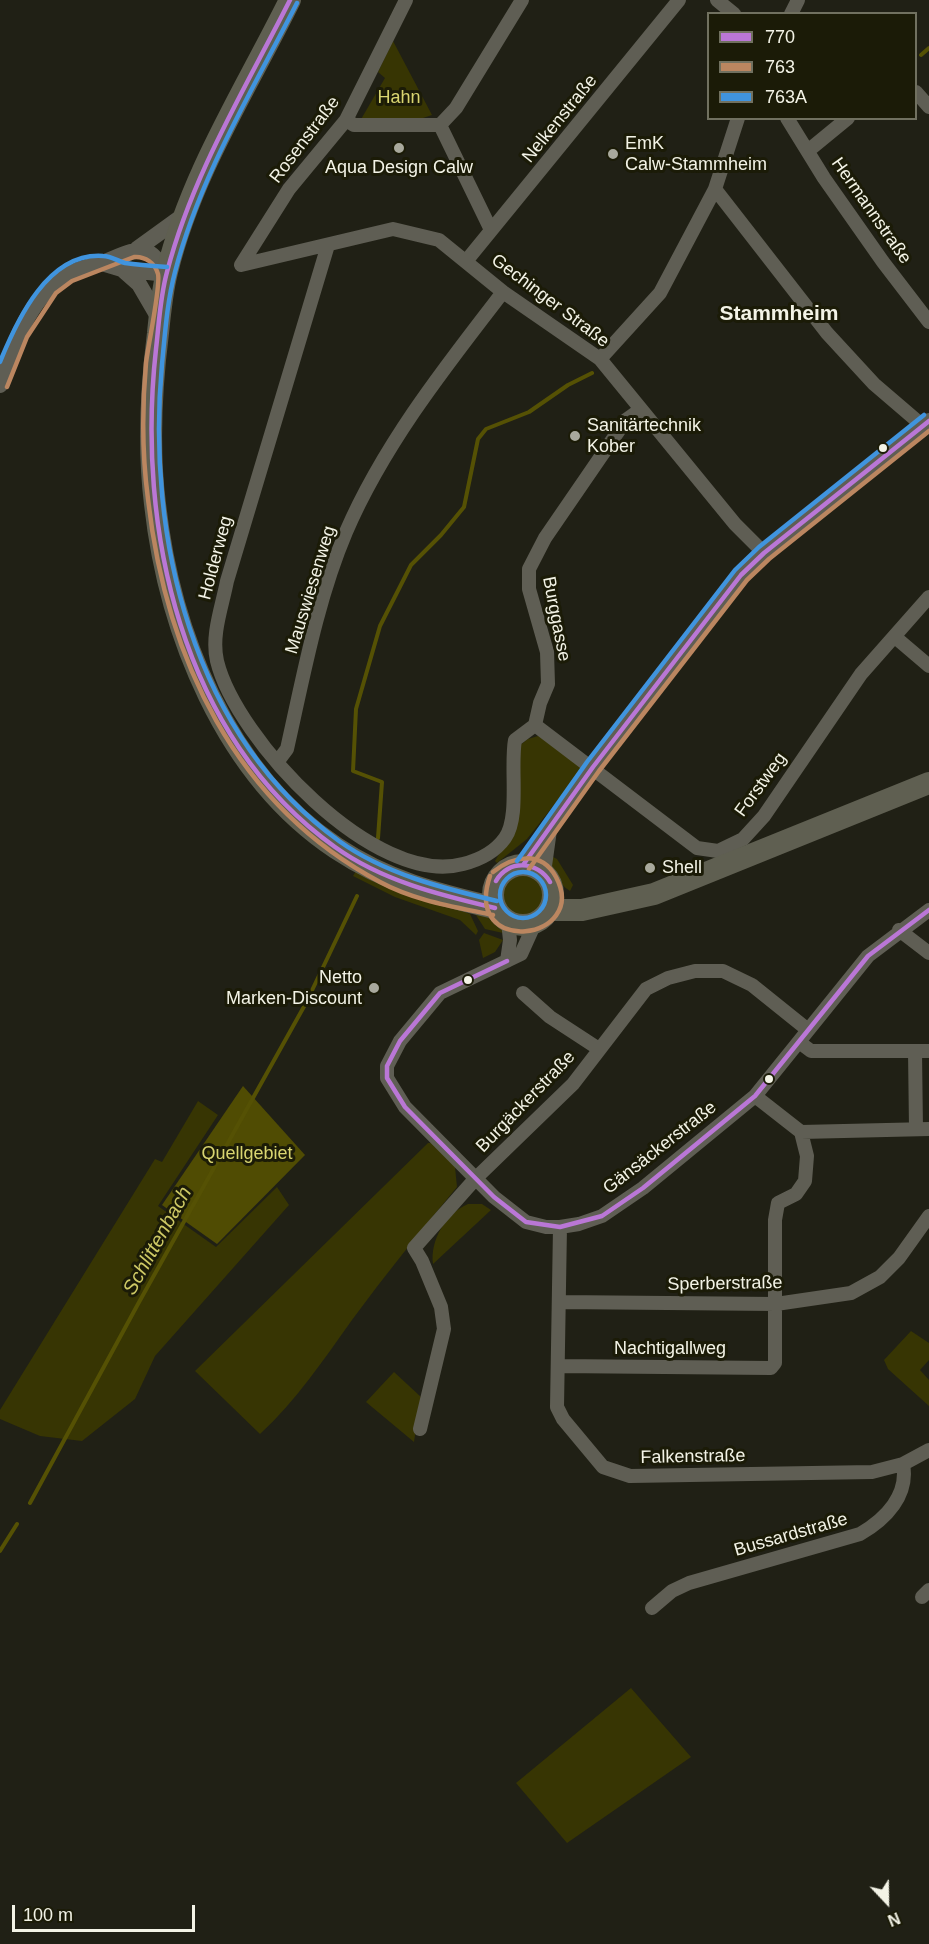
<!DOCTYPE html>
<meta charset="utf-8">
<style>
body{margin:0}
#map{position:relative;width:929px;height:1944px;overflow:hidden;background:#202015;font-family:Helvetica,sans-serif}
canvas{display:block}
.legend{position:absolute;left:707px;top:12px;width:210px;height:108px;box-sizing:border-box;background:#1b1b07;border:2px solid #717160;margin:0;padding:8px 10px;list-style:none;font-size:18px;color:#f3f3e6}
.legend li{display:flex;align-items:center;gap:12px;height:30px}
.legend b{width:30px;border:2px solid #717160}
.north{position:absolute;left:857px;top:1872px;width:60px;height:60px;-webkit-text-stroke:4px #1b1b07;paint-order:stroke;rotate:158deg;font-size:16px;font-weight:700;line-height:24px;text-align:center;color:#f3f3e6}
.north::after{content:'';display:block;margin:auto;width:21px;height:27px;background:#f3f3e6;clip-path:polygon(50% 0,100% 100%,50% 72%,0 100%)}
.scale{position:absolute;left:12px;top:1905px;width:183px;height:27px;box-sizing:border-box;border:3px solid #f3f3e6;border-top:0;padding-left:8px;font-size:18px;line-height:21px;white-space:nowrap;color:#f3f3e6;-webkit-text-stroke:4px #1b1b07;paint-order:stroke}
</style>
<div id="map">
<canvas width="929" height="1944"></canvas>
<ul class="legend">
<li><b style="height:8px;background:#ba77d6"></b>770</li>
<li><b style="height:8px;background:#bb8660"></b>763</li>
<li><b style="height:8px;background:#4094de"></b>763A</li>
</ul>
<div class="north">N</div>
<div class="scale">100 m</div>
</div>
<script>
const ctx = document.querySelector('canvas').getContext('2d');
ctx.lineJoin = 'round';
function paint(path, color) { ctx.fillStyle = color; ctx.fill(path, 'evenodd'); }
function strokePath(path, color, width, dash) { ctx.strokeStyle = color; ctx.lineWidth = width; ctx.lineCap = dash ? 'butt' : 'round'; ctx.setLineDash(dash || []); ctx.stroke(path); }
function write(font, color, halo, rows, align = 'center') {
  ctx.font = font + ' Helvetica,sans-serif'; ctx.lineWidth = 6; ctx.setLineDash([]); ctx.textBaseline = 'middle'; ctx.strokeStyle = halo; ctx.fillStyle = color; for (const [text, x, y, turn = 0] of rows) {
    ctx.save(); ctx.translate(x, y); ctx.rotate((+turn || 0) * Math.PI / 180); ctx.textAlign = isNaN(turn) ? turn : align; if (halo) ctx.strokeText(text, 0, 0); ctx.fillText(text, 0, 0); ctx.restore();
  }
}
paint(new Path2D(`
 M393 41 432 115 423 118 360 121 385 78 378 72Z
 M538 736 548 740 581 764 580 772 527 839 497 863 495 861 502 849 519 746 528 739Z
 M551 856 557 859 573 885 570 891C557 883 551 871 551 856Z
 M357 869 470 914 478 931 476 935 460 920 395 897 353 876Z
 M500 895a23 23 0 1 1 46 0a23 23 0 1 1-46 0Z
 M474 912H488L500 923 503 933 485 929Z
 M484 933 503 940 495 952 483 958 479 940Z
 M198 1101 218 1115 158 1206 216 1247 277 1187 289 1205 155 1356 135 1399 82 1441 40 1436 0 1419V1410L155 1159 162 1162Z
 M428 1143H434L455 1167 457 1187C421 1230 386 1274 352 1320 324 1359 296 1401 260 1434L195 1371Z
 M468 1204H482L491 1210 433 1264C430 1240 446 1213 468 1204Z
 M911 1331 929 1343V1360L920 1370 929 1380V1406L888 1369 884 1360Z
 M394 1372 421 1397 414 1442 366 1402Z
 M631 1688 691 1757 567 1843 516 1783Z`), '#373503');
paint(new Path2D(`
 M243 1086 305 1155 217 1244 162 1205Z`), '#504c03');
strokePath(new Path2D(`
 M921 55 929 48
 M378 838 382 782 353 771 356 709 380 626 411 565 441 535 464 507 478 439 486 429 529 412 568 385 592 373
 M30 1503 138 1304 306 1003 357 896
 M0 1551 17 1524`), '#555104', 4);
strokePath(new Path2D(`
 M717 0 734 14
 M791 14 798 0
 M916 92 929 107
 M787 118 824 178 883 262 929 322
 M346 120 354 125H440
 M440 125 456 108 522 0
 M440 125 491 230
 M809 150 848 118
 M715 189 827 333 874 384 923 426
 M328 245 227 581C222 607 211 635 217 661 236 739 375 888 463 864 479 860 495 852 505 838 520 817 510 767 515 740L535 725
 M467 260 679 0
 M241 265 393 229 439 240 503 292 600 359 735 524 764 553
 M241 265 289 189 346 120 406 0
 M600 359 660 293 715 189 738 118
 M895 637 929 666
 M535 725 697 848 718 851 743 839 764 816 861 674 929 597
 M535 725 540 703 548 684 547 652 529 589V569L545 538 626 420 640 410
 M278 761 287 749C303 678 317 600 346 532 384 444 445 367 503 292
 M535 923 521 954 440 993 400 1041 387 1066V1078L405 1107 494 1197 526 1222 546 1227H560L579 1224 602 1216 643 1188 755 1096 868 956 929 910
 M899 930 929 953
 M507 961 510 940 508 922
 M523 993 550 1017 599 1049
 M799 1042 811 1051H929
 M915 1051 916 1129
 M801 1132 929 1129
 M560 1227 557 1407 563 1419 603 1467 630 1476 872 1472 903 1464 929 1450
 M559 1302 776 1304 851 1293 880 1277 899 1258 929 1216
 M558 1366 771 1368 775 1363V1220L778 1203 796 1194 805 1181 807 1156 801 1132 755 1096
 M420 1429 444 1329 441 1307 422 1261 414 1248 476 1178 573 1084 646 989 668 978 695 971H723L752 985 808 1030
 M922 1597 929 1590
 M652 1608 672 1591 689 1583 860 1534C886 1519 909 1495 903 1464`), '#5f5e54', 14);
strokePath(new Path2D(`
 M137 249 184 215
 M102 263 122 269 166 274
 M122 269 139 284 160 320
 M0 385C11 348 30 297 65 276 80 267 96 266 112 259 142 247 149 244 166 274
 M523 865 593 767 741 575 764 553 929 421
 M543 873 549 830`), '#5f5e54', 16);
strokePath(new Path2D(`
 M290 0C246 89 191 174 167 272 162 292 160 313 158 333 151 389 148 447 155 504 169 631 225 774 336 848 387 882 436 894 495 908
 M493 895a30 30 0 1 1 60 0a30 30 0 1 1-60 0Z
 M549 910H582L654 894 929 783`), '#5f5f51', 22);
strokePath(new Path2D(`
 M290 0C245 89 192 175 167 272 160 297 159 324 156 349 136 528 181 737 335 847 382 881 440 895 495 908
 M523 865 593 767 741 575 764 553 929 421
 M496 881C508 859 538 861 550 882
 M507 961 440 993 400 1041 387 1066V1078L405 1107 494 1197 526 1222 560 1227 602 1216 643 1188 755 1096 868 956 929 910`), '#ba77d6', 4.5);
strokePath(new Path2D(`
 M7 387 27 337 56 293 72 281 134 257C145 256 155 263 158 274 161 286 148 345 146 363 142 408 142 454 148 499 166 657 235 805 380 882 415 901 456 907 493 915
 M529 869 599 771 747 580 769 559 929 431
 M490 876C462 958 590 941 556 877 541 850 513 856 493 872`), '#bb8660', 4.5);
strokePath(new Path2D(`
 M297 3C252 91 200 176 175 272 167 302 165 334 162 364 146 537 192 734 339 841 385 874 442 888 497 901
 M0 362C17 320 48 252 103 256 111 256 118 261 125 263 139 265 153 266 167 267
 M517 861 587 762 735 570 759 547 924 415
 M500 895a23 23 0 1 1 46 0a23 23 0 1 1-46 0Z`), '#4094de', 4.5);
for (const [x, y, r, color] of [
 [399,148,6,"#a9a99d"],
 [613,154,6,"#a9a99d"],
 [575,436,6,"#a9a99d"],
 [883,448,5,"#f3f3e6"],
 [650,868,6,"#a9a99d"],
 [468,980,5,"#f3f3e6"],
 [374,988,6,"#a9a99d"],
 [769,1079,5,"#f3f3e6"]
]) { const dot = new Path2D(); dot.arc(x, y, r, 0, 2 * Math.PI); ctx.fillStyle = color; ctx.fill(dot); strokePath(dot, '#1b1b07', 2); }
write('18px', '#d9d570', '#1b1b07', [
 ["Hahn",399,98],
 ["Quellgebiet",247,1154]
]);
write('18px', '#f3f3e6', '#1b1b07', [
 ["Nelkenstraße",560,119,-51],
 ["Rosenstraße",305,140,-53],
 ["Hermannstraße",871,211,55],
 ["Gechinger Straße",550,301,37],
 ["Holderweg",216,558,-75],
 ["Mauswiesenweg",311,590,-73],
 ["Burggasse",556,619,79],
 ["Forstweg",761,785,-54],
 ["Burgäckerstraße",526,1102,-46],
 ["Gänsäckerstraße",660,1148,-38],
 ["Sperberstraße",725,1284,-1],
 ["Nachtigallweg",670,1349],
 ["Falkenstraße",693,1457,-1],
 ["Bussardstraße",791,1535,-16]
]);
write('18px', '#f3f3e6', '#1b1b07', [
 ["EmK",625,144],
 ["Calw-Stammheim",625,165],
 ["Aqua Design Calw",399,168,"center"],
 ["Sanitärtechnik",587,426],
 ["Kober",587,447],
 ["Shell",662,868],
 ["Netto",362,978,"right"],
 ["Marken-Discount",362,999,"right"]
], 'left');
write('italic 20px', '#cec965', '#1b1b07', [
 ["Schlittenbach",158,1241,-61]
]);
write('bold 21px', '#f3f3e6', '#1b1b07', [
 ["Stammheim",779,314]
]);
</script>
